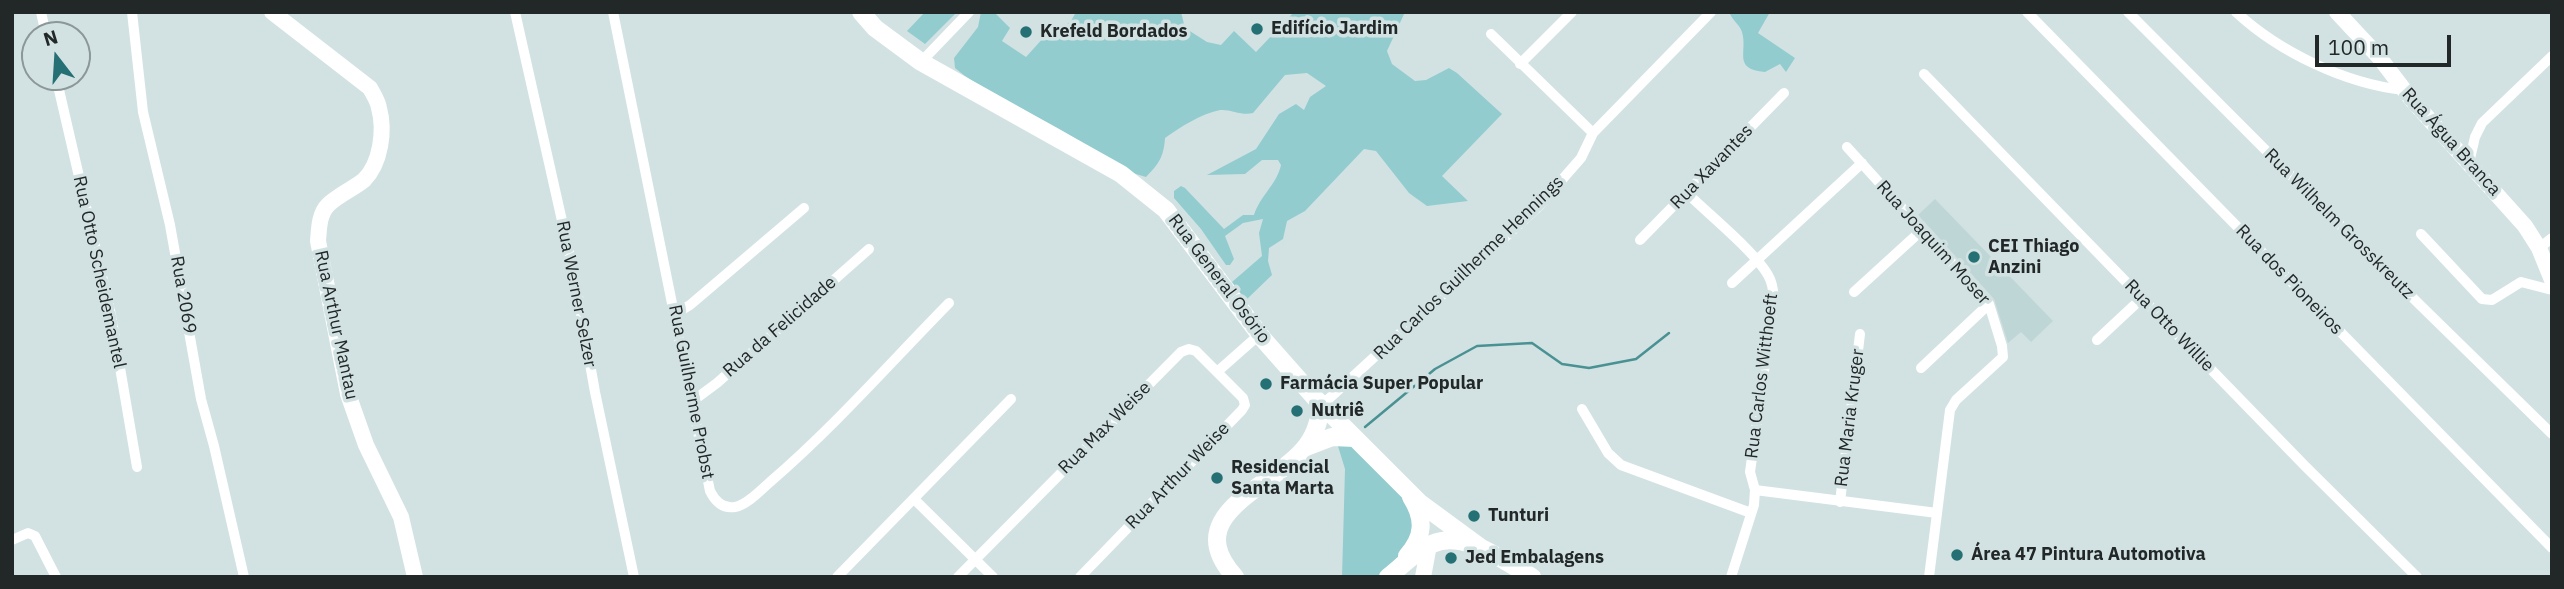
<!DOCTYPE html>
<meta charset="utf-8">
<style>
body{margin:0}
#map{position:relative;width:2564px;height:589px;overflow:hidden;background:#d2e2e2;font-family:"IBM Plex Sans",sans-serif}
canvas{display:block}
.frame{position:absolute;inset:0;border:14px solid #222728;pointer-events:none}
.north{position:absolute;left:21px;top:21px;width:70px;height:70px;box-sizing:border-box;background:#d2e2e2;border:2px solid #8c9798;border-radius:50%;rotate:343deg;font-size:19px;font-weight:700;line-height:28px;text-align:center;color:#222728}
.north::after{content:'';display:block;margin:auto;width:24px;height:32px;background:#257074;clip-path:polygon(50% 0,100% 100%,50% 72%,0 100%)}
.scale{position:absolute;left:2315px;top:35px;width:136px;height:32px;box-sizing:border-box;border:4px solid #222728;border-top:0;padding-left:9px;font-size:21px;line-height:24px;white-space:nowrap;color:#222728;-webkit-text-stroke:5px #d2e2e2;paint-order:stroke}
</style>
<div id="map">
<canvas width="2564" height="589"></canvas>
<div class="frame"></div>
<div class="north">N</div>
<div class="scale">100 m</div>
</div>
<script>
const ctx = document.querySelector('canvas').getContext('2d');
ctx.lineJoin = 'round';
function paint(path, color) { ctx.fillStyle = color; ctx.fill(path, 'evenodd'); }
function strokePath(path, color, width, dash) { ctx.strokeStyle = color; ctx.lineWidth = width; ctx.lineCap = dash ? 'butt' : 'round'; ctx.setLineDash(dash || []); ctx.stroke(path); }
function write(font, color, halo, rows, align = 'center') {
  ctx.font = font + ' "IBM Plex Sans",sans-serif'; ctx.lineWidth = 7; ctx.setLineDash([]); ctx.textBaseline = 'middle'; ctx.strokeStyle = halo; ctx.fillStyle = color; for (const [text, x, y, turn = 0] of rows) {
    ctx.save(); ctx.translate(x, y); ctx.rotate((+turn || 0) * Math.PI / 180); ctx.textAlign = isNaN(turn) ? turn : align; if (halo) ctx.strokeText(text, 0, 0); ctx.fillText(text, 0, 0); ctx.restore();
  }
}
paint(new Path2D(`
 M1935 199 2053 321 2031 342 2021 332 2008 343 1994 299 1918 215Z`), '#bfd6d7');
paint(new Path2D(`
 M925 12H957L925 44 907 31Z
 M981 12H994L1010 28 1002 41 1026 57 1045 36 1050 38 1071 21 1076 12H1181L1185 28 1207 42 1221 45 1234 31 1256 52 1294 12H1405L1387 51 1392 64 1415 81 1426 80 1449 68 1457 73 1502 114 1442 176 1468 201 1427 206 1409 193 1376 151 1364 149 1305 211 1287 221 1283 239 1269 248 1268 261 1272 275 1246 300 1232 282 1262 256 1259 233 1263 219 1243 223 1225 236 1234 259 1230 265H1226L1201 229 1174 198V191L1181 186 1185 188 1224 229 1243 215H1254C1260 196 1277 184 1281 165L1278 160H1262L1245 174 1207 175 1256 149 1279 114 1296 104 1304 110 1310 97 1326 86 1307 73 1285 75 1253 113C1242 116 1231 109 1220 110 1200 114 1181 127 1165 138 1164 156 1159 164 1146 177L1129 172C1098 153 1067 132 1035 116 1009 102 977 87 955 68L954 58 978 27Z
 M1729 12H1770L1758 33 1795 58 1786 72 1780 64 1765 72C1732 69 1748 52 1742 32 1740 25 1732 20 1729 12Z
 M1337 443 1351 446 1412 505V544L1377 577H1342L1345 469Z`), '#93cccf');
strokePath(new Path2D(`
 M1365 427 1435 369 1477 346 1532 343 1562 364 1589 368 1636 359 1669 333`), '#4a9194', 2.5);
strokePath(new Path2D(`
 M41 12 46 35
 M132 12 143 112 170 225 201 399 214 446 244 577
 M515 12 574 274 595 392 634 577
 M613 12 710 491C715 501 723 509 735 507 747 505 761 490 770 482 834 427 890 363 949 303
 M2027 12 2552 548
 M2128 12 2417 302 2552 434
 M2236 12C2279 52 2346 84 2404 90
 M1491 34 1593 133
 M921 62 969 12
 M1520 64 1572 12
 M1924 74 2305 466 2417 577
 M56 77 111 315 137 467
 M1847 147 1989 304 2002 346 2003 357 1956 400 1950 410 1929 577
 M2469 163 2475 137 2482 123 2552 56
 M1687 193C1707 213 1758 254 1769 277 1773 284 1773 291 1774 299L1750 472 1755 490 1754 505 1731 577
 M2421 234 2482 299 2492 300 2521 282 2552 290
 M1640 240 1784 93
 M2539 248 2552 238
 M1732 283 1862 163
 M1854 292 1922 230
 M675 314 690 305 804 208
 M2097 340 2142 298
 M1921 368 1989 304
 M1217 372 1260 334
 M690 403 717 383 869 249
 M1322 405 1539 206 1581 158 1593 133 1711 12
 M1582 409 1608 453 1621 465 1751 513
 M1755 490 1937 513
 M914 499 993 577
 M1840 502 1860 334
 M12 540 28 533 35 536 56 577
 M837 577 1011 399
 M958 577 1181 352 1189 349 1196 351 1243 398 1245 405 1242 410 1080 577`), '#fff', 10);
strokePath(new Path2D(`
 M272 12 370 88C373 94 378 101 379 108 385 130 381 163 364 180 353 189 338 195 328 205 319 214 319 229 318 241L348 394 366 445 401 517 415 577
 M2337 12 2379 57 2411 99 2525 226 2539 248 2552 280
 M1423 577 1429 545`), '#fff', 16);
strokePath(new Path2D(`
 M861 12 875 28 921 62 1121 174 1166 210 1263 339 1316 399 1420 503 1484 550
 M1306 447 1332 437 1355 438
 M1407 556C1424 537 1425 519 1411 497
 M1235 577C1177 513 1275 488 1307 445 1316 433 1319 419 1322 405
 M1388 577C1402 566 1416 551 1432 544 1464 529 1505 562 1532 577`), '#fff', 18);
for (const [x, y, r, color] of [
 [1257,29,7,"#257074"],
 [1026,32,7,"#257074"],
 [1974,257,7,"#257074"],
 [1266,384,7,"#257074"],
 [1297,411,7,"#257074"],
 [1217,478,7,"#257074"],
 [1474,516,7,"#257074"],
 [1957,555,7,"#257074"],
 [1451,558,7,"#257074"]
]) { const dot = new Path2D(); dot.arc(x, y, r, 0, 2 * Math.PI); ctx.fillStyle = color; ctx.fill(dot); strokePath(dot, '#d2e2e2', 2.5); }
write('bold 18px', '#222728', '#d2e2e2', [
 ["Edifício Jardim",1271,29],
 ["Krefeld Bordados",1040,32],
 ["CEI Thiago",1988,247],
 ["Anzini",1988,268],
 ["Farmácia Super Popular",1280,384],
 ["Nutriê",1311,411],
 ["Residencial",1231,468],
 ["Santa Marta",1231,489],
 ["Tunturi",1488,516],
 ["Área 47 Pintura Automotiva",1971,555],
 ["Jed Embalagens",1465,558]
], 'left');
write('18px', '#222728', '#d2e2e2', [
 ["Rua Água Branca",2451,142,48],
 ["Rua Xavantes",1712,167,-46],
 ["Rua Wilhelm Grosskreutz",2339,224,45],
 ["Rua Joaquim Moser",1933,243,48],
 ["Rua Carlos Guilherme Hennings",1469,268,-44],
 ["Rua Otto Scheidemantel",99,272,78],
 ["Rua General Osório",1219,279,53],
 ["Rua dos Pioneiros",2289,280,46],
 ["Rua Werner Selzer",576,294,79],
 ["Rua 2069",183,295,80],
 ["Rua Arthur Mantau",336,325,78],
 ["Rua Otto Willie",2169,326,46],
 ["Rua da Felicidade",780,327,-41],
 ["Rua Carlos Witthoeft",1762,376,-83],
 ["Rua Guilherme Probst",691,392,79],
 ["Rua Maria Kruger",1850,418,-83],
 ["Rua Max Weise",1105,428,-45],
 ["Rua Arthur Weise",1178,476,-46]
]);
</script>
